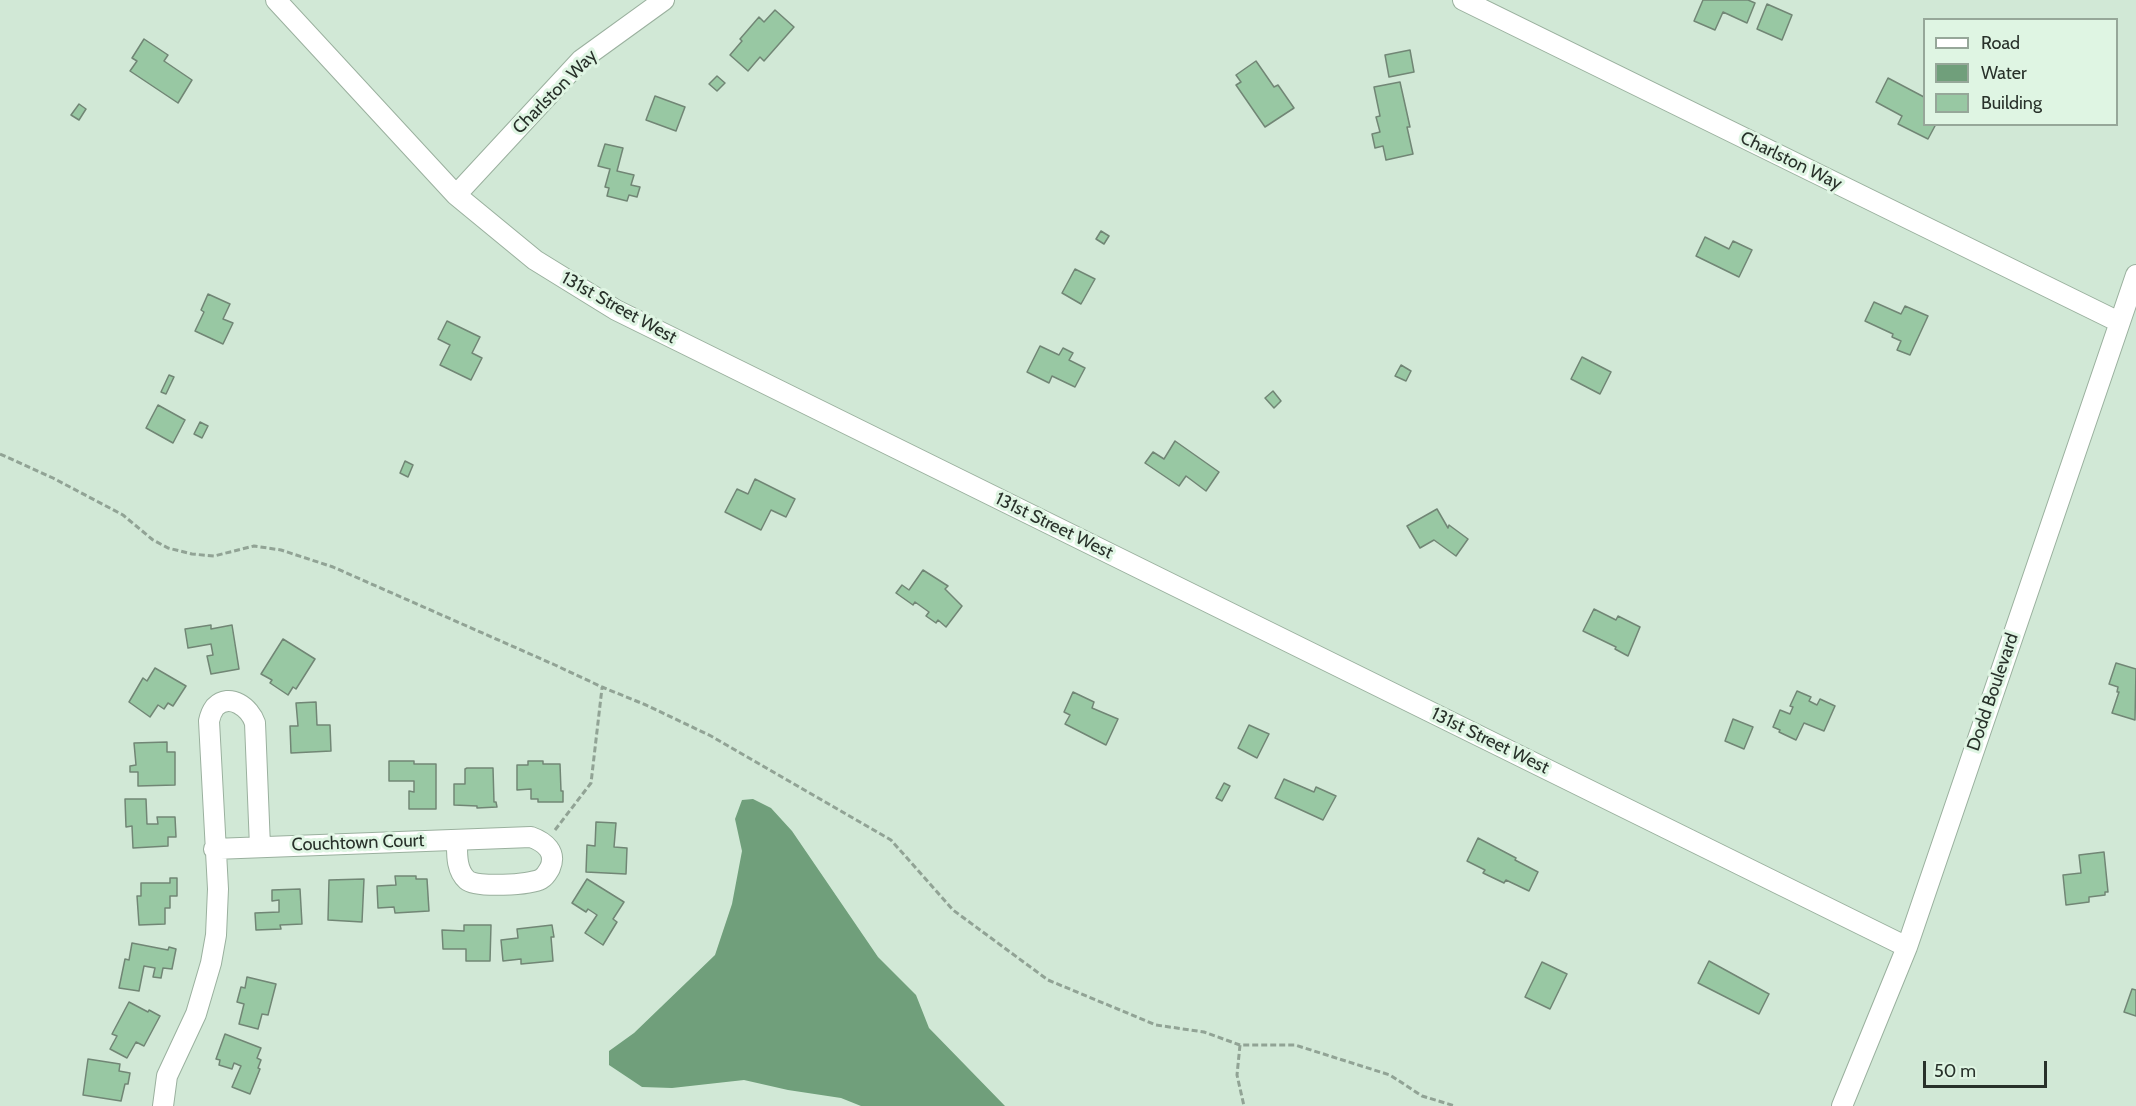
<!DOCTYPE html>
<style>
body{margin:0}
#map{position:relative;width:2136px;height:1106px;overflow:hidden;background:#d1e8d6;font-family:Cabin,sans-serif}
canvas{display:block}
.legend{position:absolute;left:1923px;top:18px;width:195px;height:108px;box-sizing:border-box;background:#dff5e3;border:2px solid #96a799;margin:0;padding:8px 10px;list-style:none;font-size:18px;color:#28312a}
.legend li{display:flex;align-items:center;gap:12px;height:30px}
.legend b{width:30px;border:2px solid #96a799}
.scale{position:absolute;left:1923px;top:1061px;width:124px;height:27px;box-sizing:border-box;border:3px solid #28312a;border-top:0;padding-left:8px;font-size:18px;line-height:21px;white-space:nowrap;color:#28312a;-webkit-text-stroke:4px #dff5e3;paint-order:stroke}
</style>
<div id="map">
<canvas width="2136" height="1106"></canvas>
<ul class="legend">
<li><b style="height:8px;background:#fff"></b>Road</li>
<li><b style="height:16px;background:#709f7b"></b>Water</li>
<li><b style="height:16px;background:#98c8a3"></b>Building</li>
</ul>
<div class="scale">50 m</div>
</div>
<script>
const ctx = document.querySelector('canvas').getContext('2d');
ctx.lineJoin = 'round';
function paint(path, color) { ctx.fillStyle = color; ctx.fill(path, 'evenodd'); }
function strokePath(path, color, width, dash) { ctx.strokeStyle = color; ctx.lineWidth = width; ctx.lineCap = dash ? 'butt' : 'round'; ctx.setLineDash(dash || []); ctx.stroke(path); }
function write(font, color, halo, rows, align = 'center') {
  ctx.font = font + ' Cabin,sans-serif'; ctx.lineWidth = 6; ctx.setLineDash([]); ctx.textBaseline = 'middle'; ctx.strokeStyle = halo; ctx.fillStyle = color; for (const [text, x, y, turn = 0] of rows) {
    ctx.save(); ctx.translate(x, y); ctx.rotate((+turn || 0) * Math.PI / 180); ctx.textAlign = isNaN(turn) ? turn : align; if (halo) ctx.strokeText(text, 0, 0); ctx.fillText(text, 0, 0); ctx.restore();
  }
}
paint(new Path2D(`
 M753 799 771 808 792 831 878 957 916 995 929 1028 1005 1106H861L841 1098 788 1090 744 1080 672 1088 642 1087 609 1065V1051L634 1033 715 955 732 904 742 851 735 819 742 800Z`), '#709f7b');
const building = new Path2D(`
 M1703 0H1748L1755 3 1747 23 1723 12 1715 30 1694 21Z
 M1767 4 1792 15 1782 40 1757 29Z
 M775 10 794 27 764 61 760 57 748 71 730 55 742 41 740 39 759 17 764 22Z
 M144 39 168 55 164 61 192 80 178 103 130 71 137 61 132 58Z
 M1410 50 1414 72 1389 77 1385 55Z
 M1256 61 1274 87 1278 85 1294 108 1265 127 1236 85 1241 82 1236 75Z
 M717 76 725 83 717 91 709 84Z
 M1888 78 1924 97V124H1936L1928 139 1898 124 1902 116 1876 102Z
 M1400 82 1410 127H1407L1413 154 1386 160 1383 146 1375 148 1372 134 1380 132 1376 117 1380 116 1374 87Z
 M655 96 685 107 676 131 646 120Z
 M79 104 86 109 79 120 71 115Z
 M605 144 623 148 617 171 634 175 631 185 640 187 637 197 629 195 627 201 607 196 609 188 605 187 610 169 598 166Z
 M1101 231 1109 236 1104 244 1096 239Z
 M1705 237 1729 249 1733 241 1752 250 1739 277 1696 256Z
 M1075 269 1095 279 1081 304 1062 293Z
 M208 294 230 304 223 319 233 323 223 344 195 331 204 312 201 310Z
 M1874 302 1901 314 1905 306 1928 316 1910 355 1897 350 1901 341 1892 337 1893 334 1865 321Z
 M447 321 480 337 472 353 482 358 471 380 440 365 450 345 438 339Z
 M1040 346 1059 355 1063 348 1073 353 1069 360 1085 368 1075 387 1052 376 1049 383 1027 372Z
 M1582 357 1611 372 1600 394 1571 379Z
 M1401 365 1411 371 1406 381 1395 376Z
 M169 375 174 377 166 394 161 392Z
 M1273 391 1281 401 1274 408 1265 398Z
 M158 405 185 420 173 443 146 428Z
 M200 422 208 426 202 438 194 434Z
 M1175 441 1219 472 1206 491 1186 476 1179 486 1145 463 1153 452 1164 459Z
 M405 461 413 465 408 477 400 473Z
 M755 479 795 499 786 517 771 510 761 530 725 512 737 489 748 494Z
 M1437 509 1448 528 1449 525 1468 539 1456 556 1434 540 1420 548 1407 526Z
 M923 570 948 586 945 589 962 606 946 627 938 620 936 623 926 616 929 612 915 602 913 605 896 593 902 585 909 590Z
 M1594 609 1616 620 1618 616 1640 627 1628 656 1615 649 1616 647 1583 631Z
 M211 625V629L232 625 239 669 211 674 207 656 213 655 211 644 188 648 185 629Z
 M283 639 315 659 296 689 293 687 288 695 270 683 272 680 261 674Z
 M2116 663 2136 669 2135 720 2112 713 2119 692H2117L2118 687 2109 684Z
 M155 668 186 686 173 706 168 703 164 709 158 705 150 717 129 702 143 678 147 681Z
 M1797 691 1811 697 1809 701 1817 705 1820 699 1835 706 1824 731 1804 723 1796 740 1779 732 1780 730 1773 727 1780 710 1790 714 1793 707 1790 706Z
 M1073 692 1094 702 1092 708 1118 719 1106 745 1065 724 1070 715 1064 712Z
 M316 702 317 725H330L331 751 291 753 290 726H298L296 703Z
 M1733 719 1753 727 1744 749 1725 741Z
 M1249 725 1269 734 1257 758 1238 748Z
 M167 742V752H175V785L138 786V772H130V766L136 765 134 743Z
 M389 761H414V764H436V809H409V791L414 792V781H389Z
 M528 761H543V764H560L561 791H563V802H538V799H531V789L517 790V765H528Z
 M467 768H493L494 802H496L497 807 477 808V806L454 805V784H465V769Z
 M1284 779 1314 792 1316 787 1336 796 1323 820 1275 798Z
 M1224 783 1230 786 1222 801 1216 798Z
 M125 799H146L147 824H158L157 817H175L176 837H168V846L133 848 132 826 126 827Z
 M596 822 616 823 614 847 627 848 626 874 586 872 587 845 595 846Z
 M1478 838 1516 858 1515 860 1538 872 1529 891 1506 880 1504 883 1483 873 1485 870 1467 861Z
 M2104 852 2108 892H2105V895L2089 897V902L2066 905 2063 875 2081 873 2079 855Z
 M395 876H416V879H427L429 911 395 913 394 907 378 908 377 886 396 885Z
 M170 878H177V896H170V908H165V924L139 925 137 896H141V883H170Z
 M364 879 362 922 328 920 329 880Z
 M587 879 624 902 613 919 617 922 603 945 585 933 597 915 588 909 586 912 572 903Z
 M300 889 302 924 280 925 281 929 256 930 255 913 279 912V900L272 901V890Z
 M464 925H491L490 961H466V949H443L442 930 464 931Z
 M552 925 554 937H551L553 961 521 964V959L503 961 501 940 518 938 517 929Z
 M132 943 168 950 169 947 176 949 172 969 163 968 161 978 153 977 155 968 144 966 139 991 119 988 125 959 129 960Z
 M1709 961 1769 994 1759 1014 1698 983Z
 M1542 962 1567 974 1550 1009 1525 997Z
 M247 977 276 984 268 1015 262 1014 258 1029 239 1024 244 1004 237 1002 241 987 245 988Z
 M2132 989 2136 990V1016L2124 1012Z
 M129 1002 148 1012 149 1010 160 1016 144 1046 136 1042 127 1058 110 1049 117 1036 112 1034Z
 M225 1034 261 1048 257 1058 261 1060 258 1068 260 1069 250 1094 232 1087 241 1066 234 1063 232 1069 219 1065 220 1060 216 1059Z
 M88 1059 120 1064 119 1071 130 1073 128 1084H125L121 1101 83 1095Z`);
paint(building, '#98c8a3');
strokePath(building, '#718675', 1.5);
const minor = new Path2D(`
 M276 0 456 195 535 260 616 310 1907 947
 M1463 0 2119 322
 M456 195 581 60 664 0
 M214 849 531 837C545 842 557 852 550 868 547 873 546 876 541 879 530 885 476 888 467 880 456 870 457 854 457 840
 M163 1106 167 1076 196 1014 211 963 216 935 218 889 209 721C210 716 212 711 215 707 230 692 250 708 255 723L260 847
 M1842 1106 1907 947 2136 275`);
strokePath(minor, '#9ab09e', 22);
strokePath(new Path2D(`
 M0 454 53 478 123 515 153 540 168 548 192 554 214 556 254 546 281 550 333 567 555 665 602 687 646 705 711 736 891 840 953 910 1048 980 1156 1025 1204 1032 1240 1045H1295L1390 1075 1422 1096 1455 1106
 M555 830 591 783 602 688
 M1240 1045 1237 1075 1244 1106`), '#91a395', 3, [6, 3]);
strokePath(minor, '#fff', 20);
write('18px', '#28312a', '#dff5e3', [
 ["Charlston Way",555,92,-45],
 ["Charlston Way",1791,161,26],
 ["131st Street West",619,308,29],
 ["131st Street West",1054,526,26],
 ["Dodd Boulevard",1993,692,-71],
 ["131st Street West",1490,741,26],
 ["Couchtown Court",358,843,-2]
]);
</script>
